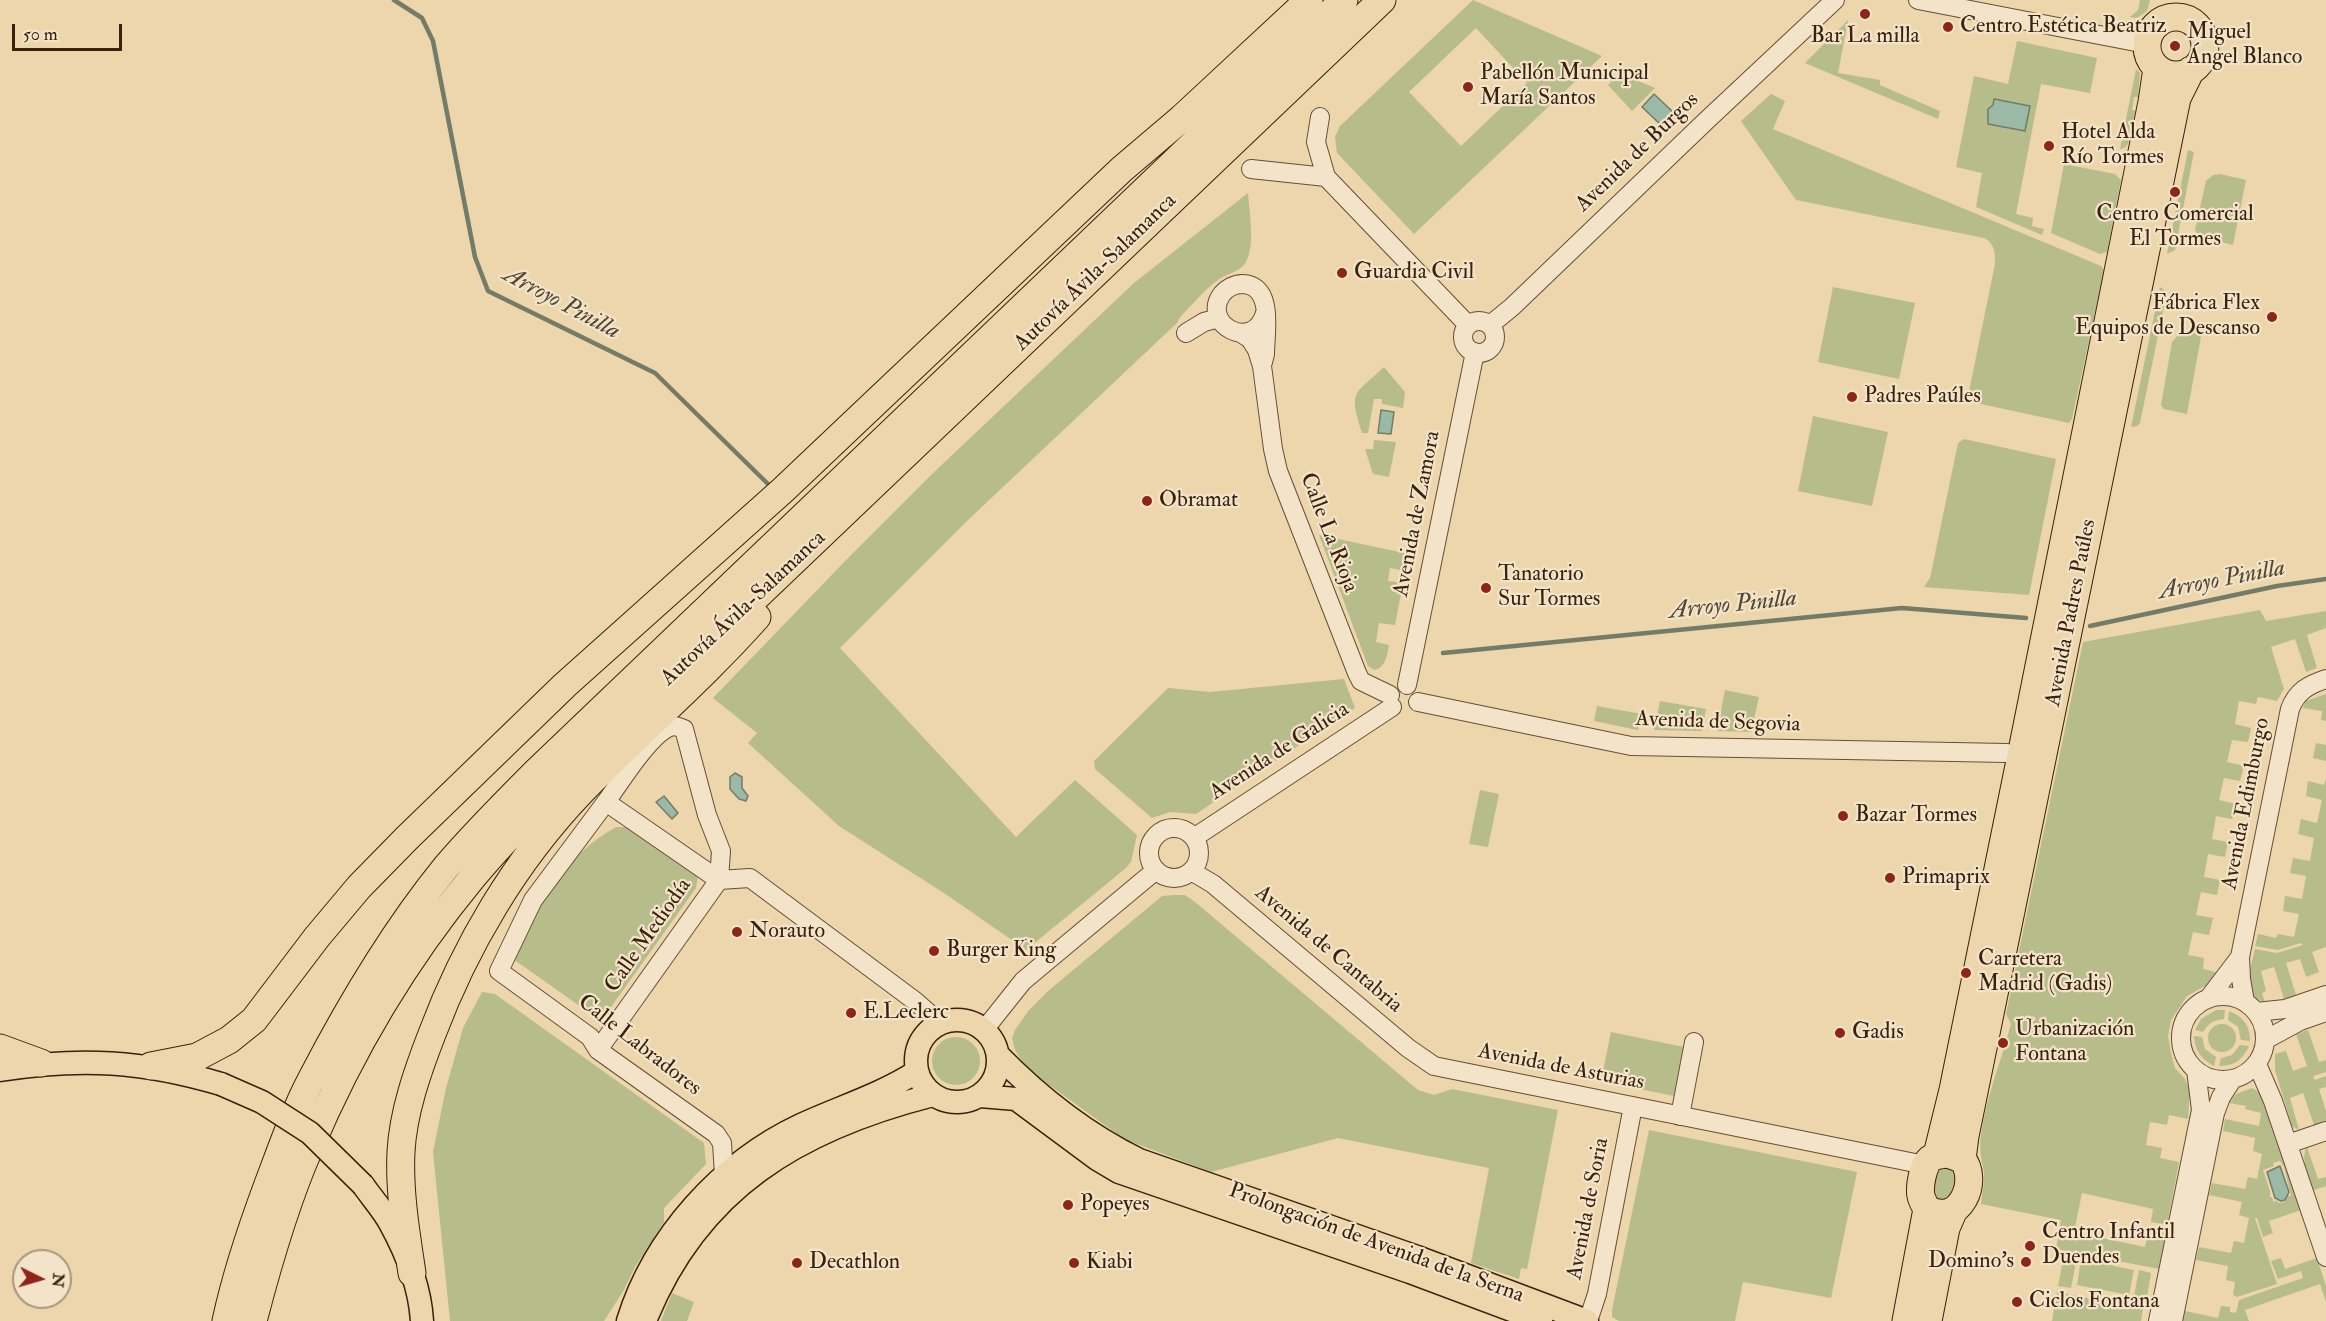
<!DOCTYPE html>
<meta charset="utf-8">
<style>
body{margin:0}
#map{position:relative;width:2326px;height:1321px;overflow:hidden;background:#edd5ac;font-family:"IM FELL Double Pica",serif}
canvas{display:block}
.north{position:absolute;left:12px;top:1249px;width:60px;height:60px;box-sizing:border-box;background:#f3e4c9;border:2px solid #a9967e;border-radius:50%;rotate:95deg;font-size:16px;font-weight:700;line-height:24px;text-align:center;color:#39210d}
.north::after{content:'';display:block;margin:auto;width:21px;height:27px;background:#8f2418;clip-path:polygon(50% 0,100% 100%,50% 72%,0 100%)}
.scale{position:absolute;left:12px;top:24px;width:110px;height:27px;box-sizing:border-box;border:3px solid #39210d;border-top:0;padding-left:8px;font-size:18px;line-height:21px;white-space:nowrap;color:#39210d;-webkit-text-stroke:4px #f3e4c9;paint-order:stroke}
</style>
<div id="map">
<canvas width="2326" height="1321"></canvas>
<div class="north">N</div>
<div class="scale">50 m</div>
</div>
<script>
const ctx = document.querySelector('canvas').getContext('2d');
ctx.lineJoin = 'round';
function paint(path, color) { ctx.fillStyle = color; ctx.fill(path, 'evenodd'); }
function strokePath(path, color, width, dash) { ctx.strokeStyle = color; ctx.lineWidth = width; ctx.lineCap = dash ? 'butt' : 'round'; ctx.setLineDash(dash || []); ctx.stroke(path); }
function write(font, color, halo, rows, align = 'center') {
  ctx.font = font + ' "IM FELL Double Pica",serif'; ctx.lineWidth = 4.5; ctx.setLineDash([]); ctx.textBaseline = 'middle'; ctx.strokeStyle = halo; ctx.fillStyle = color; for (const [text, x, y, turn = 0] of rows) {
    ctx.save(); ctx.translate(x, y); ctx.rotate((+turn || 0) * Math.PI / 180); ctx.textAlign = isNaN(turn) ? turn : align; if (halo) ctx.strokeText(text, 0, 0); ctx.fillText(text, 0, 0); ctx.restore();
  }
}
paint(new Path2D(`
 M1473 0 1602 56 1414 234 1337 153 1335 137 1340 126ZM1476 28 1527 83 1461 146 1409 92Z
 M2140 0H2150L2147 11 2137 18 2130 17 2138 10Z
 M1848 20 1838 73 1880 80V85L1940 111 1938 119 1805 63Z
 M2017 41 2097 58 2090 93 2041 84 2016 214 2033 218 2032 226 2044 229 2042 235 1976 207 1982 173 1956 167 1974 76 2008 84Z
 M2136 69 2140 73 2138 97H2134L2132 110 2135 111 2128 144 2124 148 2120 149Z
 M1619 73 1655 88 1632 111 1608 85Z
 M1771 94 1785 101 1773 129 2101 266 2104 270 2072 419 2069 423 1967 401 1995 264C1995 252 1995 244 1984 238L1796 200 1741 121Z
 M2188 150 2194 152 2175 250 2167 254Z
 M2064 164 2115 174 2121 180 2107 252 2100 254 2051 233Z
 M2220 174 2246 180 2233 245 2198 236 2195 230 2206 181 2213 175Z
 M1248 193C1249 211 1257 252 1243 266 1236 273 1226 274 1218 280 1206 288 1192 305 1181 316L1177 323 968 520 840 648 1016 837 1075 780 1137 835 1131 862 1126 868 1026 950 947 895 839 826 748 743 757 733 713 698 850 556 930 476 1134 283Z
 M1833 287 1915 303 1899 379 1818 362Z
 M2160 287 2167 292 2140 423 2137 426 2131 427Z
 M2198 329 2202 331 2187 414 2164 409 2161 405 2172 342 2180 333Z
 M1384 367 1405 392 1403 408 1382 404V399H1374L1368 433H1362C1349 390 1353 396 1384 367Z
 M1813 416 1888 432 1872 506 1798 491Z
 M1964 439 2056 459 2029 595 1924 587 1930 578 1958 443Z
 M1374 440 1396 442 1389 477 1373 474 1365 449H1373Z
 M1319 535 1409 554 1406 571 1390 568 1388 581 1403 583 1395 625 1379 623 1376 642 1389 645C1387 655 1386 668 1374 670L1368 666Z
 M2260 610 2266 621 2326 611V628L2307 635 2317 668 2306 672 2295 639 2271 647 2284 689 2277 701 2258 697 2256 704 2239 701 2235 724 2251 728 2248 742 2232 740 2227 762 2244 766 2240 781 2224 778 2219 800 2236 804 2232 819 2216 816 2212 839 2228 842 2225 857 2208 854 2204 877 2220 880 2217 895 2201 892 2196 915 2213 918 2209 935 2193 932 2188 955 2204 958 2203 969 2219 973 2214 981 2187 996 2171 1020 2168 1036 2171 1053 2175 1068 2185 1079 2190 1091 2188 1119 2169 1115 2167 1125 2150 1122 2146 1145 2162 1148 2160 1158 2179 1162 2167 1225 2151 1222 2153 1209 2082 1193 2074 1232 2145 1247 2149 1229 2166 1233 2159 1269 2056 1249 2061 1220 1981 1204C1982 1194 1985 1181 1984 1172 1981 1158 1979 1150 1981 1135 1986 1097 2001 1062 2011 1024L2006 1014 2083 642Z
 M1344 679 1355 708 1196 814 1170 812 1152 818 1095 769 1094 761 1168 688 1210 692Z
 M1725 690 1759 697 1751 732 1717 731Z
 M2326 694V721L2321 720 2322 711 2303 708 2306 701Z
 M1660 701 1706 709 1702 731 1654 730Z
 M1597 706 1642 714 1638 730 1594 721Z
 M2316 743 2326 745V761L2313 758Z
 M2326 779V947L2312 952 2319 972 2306 977 2300 959 2286 963 2296 995 2284 999 2274 967 2261 971 2266 991 2262 993 2265 1002C2240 995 2251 967 2255 949L2277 953 2303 945 2301 943 2278 950 2255 946 2258 934 2276 938 2278 934 2294 937 2299 914 2283 911 2285 896 2302 899 2306 876 2290 873 2293 858 2310 861 2314 838 2298 834 2301 819 2317 823 2322 800 2306 796 2308 781 2324 785Z
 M1480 790 1499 794 1488 847 1469 844Z
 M616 827H630L698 876 696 888 601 1021 513 959C539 904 561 858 616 827Z
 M1174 895H1185L1195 902 1418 1090 1434 1095 1452 1089 1558 1110 1527 1269 1521 1268 1519 1279 1471 1263 1489 1168 1338 1138 1211 1172 1124 1139 1034 1074 1023 1063 1015 1050 1012 1038 1015 1030 1029 1010 1048 991 1162 896Z
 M482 992 495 994 704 1143 706 1164 664 1208V1222L635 1267 624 1290 604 1321H450L433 1152 446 1088 463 1028Z
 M2216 1010H2225L2224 1019C2213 1020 2209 1023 2203 1032L2195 1030 2201 1019Z
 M2229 1011C2244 1017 2250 1026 2250 1041L2241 1040 2238 1027 2228 1020Z
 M2208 1038a14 14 0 1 1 28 0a14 14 0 1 1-28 0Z
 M2308 1030 2319 1062 2326 1060V1072L2313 1076 2315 1080 2326 1076V1087L2319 1089 2326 1111V1121L2314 1125 2303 1093 2290 1098 2299 1130 2292 1126 2275 1070V1054L2286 1051 2293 1071 2307 1066 2296 1034Z
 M1611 1032 1684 1047 1674 1096 1601 1081Z
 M2194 1036 2202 1037 2205 1049 2216 1057 2214 1066C2201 1059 2195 1051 2194 1036Z
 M932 1061a24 24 0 1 1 48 0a24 24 0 1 1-48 0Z
 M2240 1045 2249 1046C2242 1060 2235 1066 2219 1066L2221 1058 2232 1055Z
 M2252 1088 2261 1093 2301 1210 2269 1221 2273 1233 2263 1237 2257 1218H2255L2277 1284 2237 1297 2233 1295 2235 1282 2226 1280 2228 1266 2196 1260 2199 1247 2231 1253 2234 1241 2244 1243 2249 1218 2239 1215 2242 1202 2209 1195 2212 1183 2245 1189 2248 1177 2257 1179 2262 1154 2253 1151 2255 1138 2223 1131 2225 1119 2259 1126 2261 1113 2245 1109 2246 1106 2229 1103 2236 1094ZM2280 1161 2284 1167 2291 1196 2288 1195 2284 1202 2279 1203 2276 1200 2274 1203 2272 1197H2270V1191L2263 1170 2274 1166 2273 1163Z
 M1649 1130 1857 1172 1831 1298 1743 1282 1735 1321H1619L1612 1317V1310Z
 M2307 1147 2318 1179 2326 1177V1186L2314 1190C2310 1178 2299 1159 2307 1147Z
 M1941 1166 1953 1169C1958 1180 1954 1193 1946 1201L1937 1199C1931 1190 1934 1174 1941 1166Z
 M2064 1255 2077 1257 2071 1288 2058 1286Z
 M2281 1258 2285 1269 2317 1258 2326 1286V1302L2320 1284 2245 1310 2249 1321H2183L2185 1311 2218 1318 2221 1306 2230 1307V1312L2236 1313 2239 1300 2303 1278 2301 1271 2278 1279 2271 1261Z
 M2081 1259 2134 1270 2129 1295 2077 1285Z
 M2139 1270 2151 1273 2146 1303 2133 1301Z
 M2057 1292 2143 1309 2141 1321H2052Z
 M672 1293 694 1302 687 1321H661Z`), '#b7bd8a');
const water = new Path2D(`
 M1654 94 1673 112 1661 125 1642 107Z
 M1994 99 2030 106 2025 131 1988 124V109L1993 105Z
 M1381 410 1394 412 1391 434 1378 433Z
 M735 773 742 777V788L748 796 746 801 739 799 730 789V777Z
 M664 796 678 813 672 819 656 802Z
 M2280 1166 2289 1192 2285 1200 2281 1201 2275 1198 2267 1172Z`);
paint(water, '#9ab9a6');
strokePath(water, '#737c69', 1.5);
strokePath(new Path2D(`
 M394 0 422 18 433 41 475 257 488 291 655 373 768 484
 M2090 626 2277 586 2326 579
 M1443 653 1902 608 2026 618`), '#737c69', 4.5);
const minor = new Path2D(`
 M1918 0 2146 44
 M1320 117 1316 142 1326 177 1468 325
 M1251 169 1326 177
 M1463 337a16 16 0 1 1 32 0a16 16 0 1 1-32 0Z
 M1490 325 1512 307 1707 120 1835 0
 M1186 333 1204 322 1219 318
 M1241 333 1250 339 1257 350 1262 366 1273 449 1278 471 1357 673 1361 681 1390 695
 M1263 362 1265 354C1265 333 1275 285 1242 284 1235 284 1227 288 1222 294 1200 323 1253 354 1265 313
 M1407 685 1475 352
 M1418 702 1631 746 2007 753 2021 756
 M1149 853a25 25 0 1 1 50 0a25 25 0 1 1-50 0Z
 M1195 837 1392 707
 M1191 871 1213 884 1408 1048 1434 1066 1925 1165
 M2181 1038a42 42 0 1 1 84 0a42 42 0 1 1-84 0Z
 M2208 999 2240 957
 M2245 1002 2241 979 2240 957 2290 709C2297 691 2308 685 2326 679
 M2256 1012 2285 1009 2326 995
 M984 1030 1023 981 1156 870
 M2265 1040 2300 1021 2326 1012
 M598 1050 719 880 721 851 707 815 684 729C679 727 675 725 670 727 650 734 619 784 606 802
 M2257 1064 2273 1101 2326 1257
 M1680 1116 1694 1042
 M2288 1144 2326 1131
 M724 1175 722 1143 716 1134 598 1050 590 1037 499 971 533 900 606 802 719 880 750 878 915 1001 940 1023
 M1588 1321 1597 1294 1633 1106
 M2158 1321 2201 1110 2196 1070
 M2173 1321 2215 1113 2221 1097 2232 1080`);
const major = new Path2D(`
 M916 1061a41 41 0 1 1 82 0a41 41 0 1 1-82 0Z
 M998 1055C1039 1097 1086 1134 1139 1160L1417 1257 1587 1321
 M0 1070C81 1057 143 1061 221 1084
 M980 1096 1016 1099 1097 1159 1119 1172 1410 1272 1541 1321
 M363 1185C372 1198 383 1210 390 1223 406 1252 420 1288 422 1321
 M628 1321C654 1237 722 1162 801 1125 840 1107 880 1095 916 1072
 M645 1321C698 1188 799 1129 933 1095`);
const highway = new Path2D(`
 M2147 46a29 29 0 1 1 58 0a29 29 0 1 1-58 0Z
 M0 1048 41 1063
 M151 1066 197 1057 229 1040 254 1020 317 937 359 887 407 838 565 685 783 490 1122 169 1182 118 1309 0
 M1948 1154 1962 1159C1980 1180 1960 1228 1927 1209 1925 1205 1922 1201 1921 1196 1919 1187 1923 1165 1930 1159 1935 1155 1941 1155 1948 1154Z
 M1937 1155 1953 1090 2021 756 2152 102 2157 68
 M1962 1159 1965 1136 2177 98 2191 70
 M412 1273C406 1233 399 1192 401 1152 403 1112 418 1070 432 1034 465 946 515 861 581 792 638 733 702 679 757 617
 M226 1321C236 1275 251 1230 267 1187 281 1150 294 1112 312 1078 350 1005 394 931 446 867 474 834 505 803 536 772L1344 0
 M253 1321C268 1263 285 1204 309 1149 350 1052 405 959 472 878 500 844 531 813 562 782L1382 0
 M1906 1321 1927 1209
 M1928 1321 1946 1228 1953 1212`);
strokePath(minor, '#664e35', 20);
strokePath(major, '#39210d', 25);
strokePath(highway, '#39210d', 29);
strokePath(minor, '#f3e4c9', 18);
strokePath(major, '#edd5ac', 22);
strokePath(highway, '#edd5ac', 27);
const majorBridge = new Path2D(`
 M221 1084 262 1102 310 1133 363 1185`);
strokePath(majorBridge, '#39210d', 25, []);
strokePath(majorBridge, '#edd5ac', 22);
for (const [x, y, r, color] of [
 [1865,14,6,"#8f2418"],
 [1948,27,6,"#8f2418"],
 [2175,46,6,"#8f2418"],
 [1468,87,6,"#8f2418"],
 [2049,146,6,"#8f2418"],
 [2175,192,6,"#8f2418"],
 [1342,273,6,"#8f2418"],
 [2272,317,6,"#8f2418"],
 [1852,397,6,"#8f2418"],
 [1147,501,6,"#8f2418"],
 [1486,588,6,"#8f2418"],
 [1843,816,6,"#8f2418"],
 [1890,878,6,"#8f2418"],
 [737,932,6,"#8f2418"],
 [934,951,6,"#8f2418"],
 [1966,973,6,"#8f2418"],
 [851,1013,6,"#8f2418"],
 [1840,1033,6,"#8f2418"],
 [2003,1043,6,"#8f2418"],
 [1068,1205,6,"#8f2418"],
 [2030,1246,6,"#8f2418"],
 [2026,1262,6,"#8f2418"],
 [797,1263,6,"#8f2418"],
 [1074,1263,6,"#8f2418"],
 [2017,1302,6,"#8f2418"]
]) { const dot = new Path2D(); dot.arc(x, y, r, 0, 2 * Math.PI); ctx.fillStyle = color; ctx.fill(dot); strokePath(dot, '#f3e4c9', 2); }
write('22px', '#39210d', '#f3e4c9', [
 ["Centro Estética Beatriz",1960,27],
 ["Miguel",2187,33],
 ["Ángel Blanco",2187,58],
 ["Bar La milla",1865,37,"center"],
 ["Pabellón Municipal",1480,74],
 ["María Santos",1480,99],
 ["Hotel Alda",2061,133],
 ["Río Tormes",2061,158],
 ["Centro Comercial",2175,215,"center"],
 ["El Tormes",2175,240,"center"],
 ["Guardia Civil",1354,273],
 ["Fábrica Flex",2260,304,"right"],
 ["Equipos de Descanso",2260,329,"right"],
 ["Padres Paúles",1864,397],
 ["Obramat",1159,501],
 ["Tanatorio",1498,575],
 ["Sur Tormes",1498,600],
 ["Bazar Tormes",1855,816],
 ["Primaprix",1902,878],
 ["Norauto",749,932],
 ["Burger King",946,951],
 ["Carretera",1978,960],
 ["Madrid (Gadis)",1978,985],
 ["E.Leclerc",863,1013],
 ["Urbanización",2015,1030],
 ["Fontana",2015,1055],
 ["Gadis",1852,1033],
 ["Popeyes",1080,1205],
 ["Centro Infantil",2042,1233],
 ["Duendes",2042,1258],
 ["Domino's",2014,1262,"right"],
 ["Decathlon",809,1263],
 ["Kiabi",1086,1263],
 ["Ciclos Fontana",2029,1302]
], 'left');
write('22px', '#39210d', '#f3e4c9', [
 ["Avenida de Burgos",1638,153,-44],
 ["Autovía Ávila-Salamanca",1096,273,-44],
 ["Avenida de Zamora",1418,514,-79],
 ["Calle La Rioja",1328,533,69],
 ["Autovía Ávila-Salamanca",744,609,-43],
 ["Avenida Padres Paúles",2072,613,-79],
 ["Avenida de Segovia",1718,723,2],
 ["Avenida de Galicia",1280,752,-33],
 ["Avenida Edimburgo",2247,804,-79],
 ["Calle Mediodía",649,936,-55],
 ["Avenida de Cantabria",1328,950,40],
 ["Calle Labradores",639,1046,38],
 ["Avenida de Asturias",1561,1068,11],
 ["Avenida de Soria",1589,1209,-79],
 ["Prolongación de Avenida de la Serna",1376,1244,20]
]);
write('italic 24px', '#514733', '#f3e4c9', [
 ["Arroyo Pinilla",561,304,28],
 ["Arroyo Pinilla",2222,581,-11],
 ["Arroyo Pinilla",1733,606,-6]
]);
</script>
